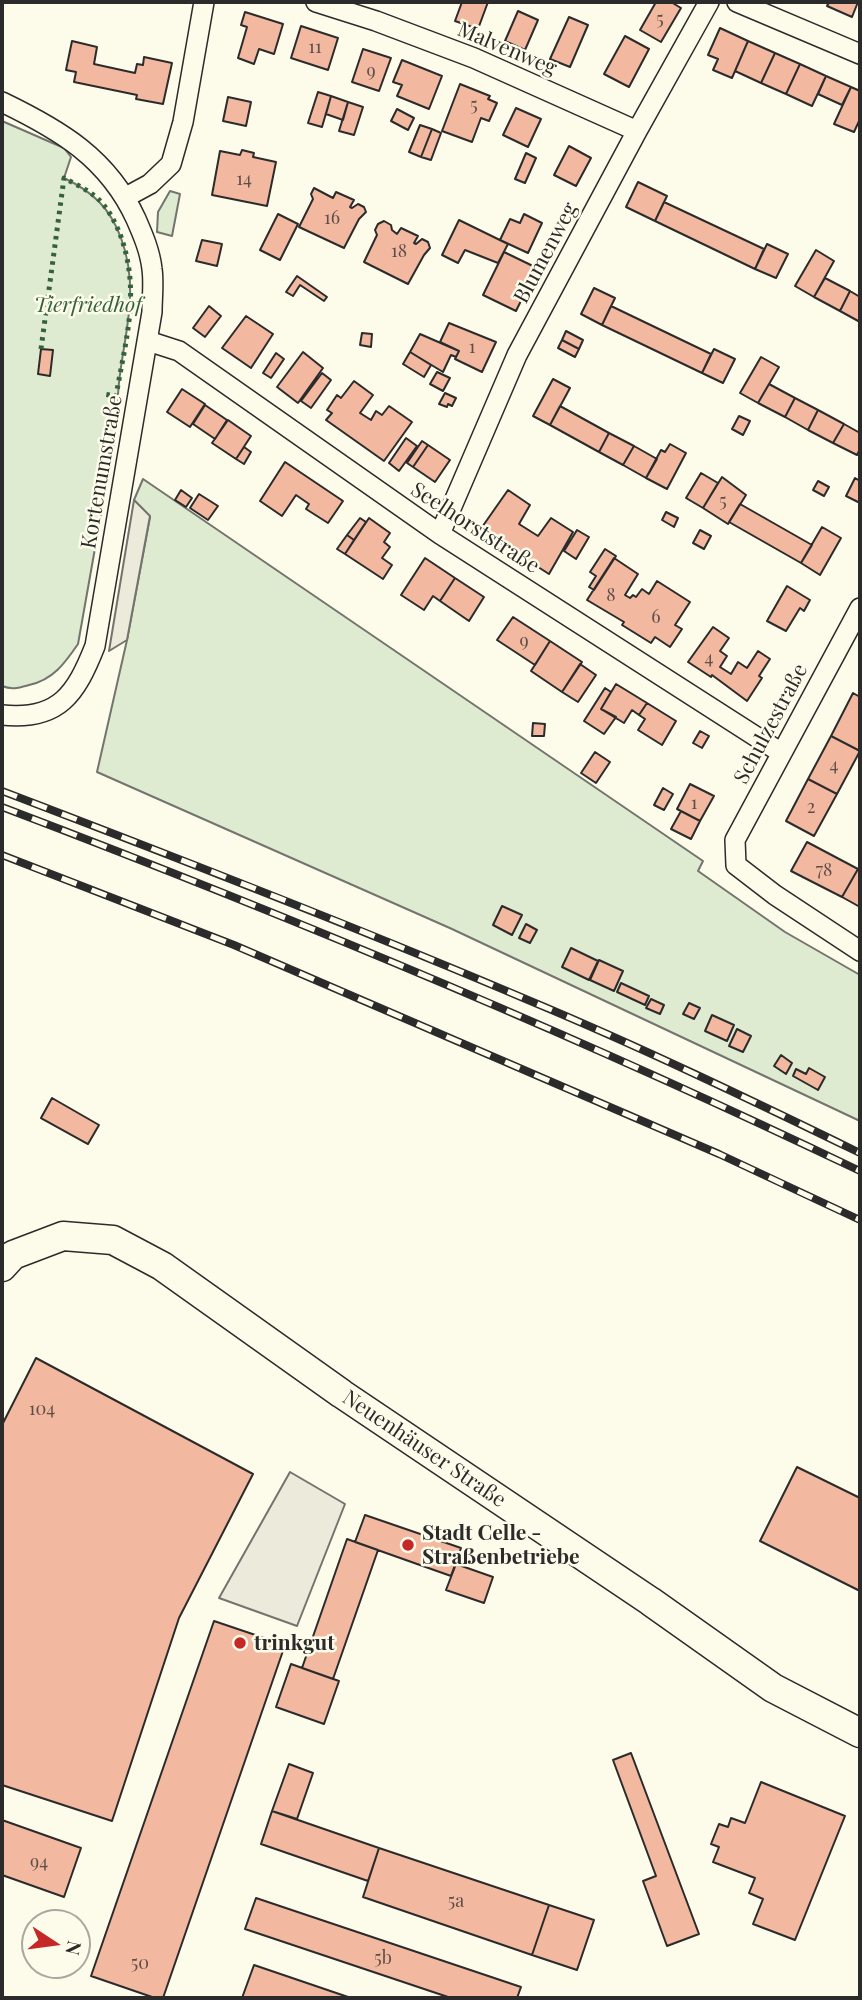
<!DOCTYPE html>
<meta charset="utf-8">
<style>
body{margin:0}
#map{position:relative;width:862px;height:2000px;overflow:hidden;background:#fdfbea;font-family:"Playfair Display",serif}
canvas{display:block}
.frame{position:absolute;inset:0;border:4px solid #2b2b2b;pointer-events:none}
.north{position:absolute;left:21px;top:1909px;width:70px;height:70px;box-sizing:border-box;background:#fdfbea;border:2px solid #a9a89e;border-radius:50%;rotate:103deg;font-size:19px;font-weight:700;line-height:28px;text-align:center;color:#2b2b2b}
.north::after{content:'';display:block;margin:auto;width:24px;height:32px;background:#c62828;clip-path:polygon(50% 0,100% 100%,50% 72%,0 100%)}
</style>
<div id="map">
<canvas width="862" height="2000"></canvas>
<div class="frame"></div>
<div class="north">N</div>
</div>
<script>
const ctx = document.querySelector('canvas').getContext('2d');
ctx.lineJoin = 'round';
function paint(path, color) { ctx.fillStyle = color; ctx.fill(path, 'evenodd'); }
function strokePath(path, color, width, dash) { ctx.strokeStyle = color; ctx.lineWidth = width; ctx.lineCap = dash ? 'butt' : 'round'; ctx.setLineDash(dash || []); ctx.stroke(path); }
function write(font, color, halo, rows, align = 'center') {
  ctx.font = font + ' "Playfair Display",serif'; ctx.lineWidth = 5; ctx.setLineDash([]); ctx.textBaseline = 'middle'; ctx.strokeStyle = halo; ctx.fillStyle = color; for (const [text, x, y, turn = 0] of rows) {
    ctx.save(); ctx.translate(x, y); ctx.rotate((+turn || 0) * Math.PI / 180); ctx.textAlign = isNaN(turn) ? turn : align; if (halo) ctx.strokeText(text, 0, 0); ctx.fillText(text, 0, 0); ctx.restore();
  }
}
const green = new Path2D(`
 M2 121 64 148 71 157 64 178C93 192 110 208 121 238 145 303 114 355 118 419L78 644C65 663 53 680 29 685 18 688 12 690 2 686Z
 M170 191 180 194 172 236 157 232 158 212Z
 M143 479 703 861 698 871 785 932 860 975V1121L452 929 97 772 127 640 150 517 134 500Z`);
paint(green, '#deebd1');
strokePath(green, '#74746e', 2);
const parking = new Path2D(`
 M134 500 150 516 127 640 109 651Z
 M290 1472 345 1504 297 1626 219 1598Z`);
paint(parking, '#eceadb');
strokePath(parking, '#74746e', 2);
const building = new Path2D(`
 M462 2H488L478 29 455 21Z
 M656 2H671L681 8 661 42 640 30Z
 M829 2H858L852 17 827 6Z
 M518 11 538 20 525 50 505 41Z
 M245 12 283 24 274 54 259 49 254 64 238 58 247 27 241 25Z
 M569 17 588 25 570 67 550 59Z
 M301 26 338 38 328 70 291 58Z
 M720 28 748 41 732 78 713 70 718 59 708 55Z
 M625 36 649 49 629 87 604 74Z
 M72 41 97 47 94 64 135 73 137 64 143 65 144 57 172 63 163 104 136 99 137 95 74 82 76 72 66 70Z
 M748 41 775 53 761 83 735 71Z
 M363 49 391 58 379 91 352 82Z
 M775 53 800 64 786 94 761 83Z
 M402 60 442 76 429 109 397 96 402 85 393 82Z
 M800 64 826 76 812 106 786 94Z
 M826 76 851 87 842 105 818 94Z
 M460 84 490 96 488 99 497 103 489 121 481 118 472 142 442 131Z
 M851 87 860 91V119L854 132 834 124Z
 M318 92 331 96 322 127 308 123Z
 M331 96 348 102 343 120 326 114Z
 M228 97 251 102 246 126 223 121Z
 M348 102 363 107 354 135 339 131Z
 M516 108 541 119 528 147 503 135Z
 M397 109 414 118 408 130 391 121Z
 M420 125 432 129 421 157 409 152Z
 M432 129 441 133 431 160 421 157Z
 M569 146 591 158 576 186 554 175Z
 M242 150 254 153 253 157 276 162 267 206 212 195 220 151 240 155Z
 M526 153 536 158 525 183 515 179Z
 M638 182 667 196 655 221 626 207Z
 M314 188 333 198 336 192 354 200 350 207 352 208 358 204 364 207 366 212 359 219 344 248 299 227 313 199 311 194Z
 M664 202 764 249 755 269 655 221Z
 M278 214 298 224 280 260 260 250Z
 M524 214 542 223 528 253 500 240 510 219 520 223Z
 M459 220 508 244 498 263 465 250 458 263 442 255Z
 M384 221 391 225 392 230 397 234 401 228 418 236 414 243 416 244 422 239 428 242 430 248 424 255 408 284 364 262 377 235 375 230 378 224Z
 M202 240 222 244 217 266 196 261Z
 M767 244 788 254 776 278 755 269Z
 M816 250 834 261 814 297 795 286Z
 M504 252 537 268 516 311 483 295Z
 M297 276 327 297 324 301 300 285 293 296 286 292Z
 M825 278 850 291 840 311 814 297Z
 M594 288 615 298 602 325 581 314Z
 M850 291 860 297V322L840 311Z
 M209 306 221 316 205 337 193 328Z
 M611 306 711 354 702 373 602 325Z
 M246 316 273 334 251 368 222 348Z
 M449 323 496 342 482 372 455 359 459 351 440 342Z
 M566 331 583 340 579 349 562 340Z
 M362 333 372 334 371 347 360 345Z
 M420 334 459 351 456 357 451 355 443 372 410 352Z
 M562 340 579 349 575 357 558 348Z
 M41 349 53 350 50 376 38 374Z
 M714 349 735 359 723 383 702 373Z
 M303 352 323 368 298 403 277 387Z
 M410 352 431 365 424 377 403 364Z
 M276 353 284 359 271 378 263 373Z
 M761 357 779 367 758 403 740 393Z
 M437 372 450 378 443 391 430 384Z
 M322 373 331 380 311 408 301 401Z
 M553 379 570 388 550 425 533 416Z
 M354 381 373 395 360 413 371 420 376 411 382 415 389 406 412 422 384 461 326 420 332 413 327 410 337 395 341 398Z
 M769 384 795 398 785 417 758 403Z
 M182 389 205 404 190 427 167 412Z
 M445 393 456 398 452 406 448 404 447 407 439 404Z
 M795 398 818 410 808 430 785 417Z
 M205 405 227 420 215 439 193 424Z
 M560 406 609 433 599 452 550 425Z
 M818 410 844 424 833 443 808 430Z
 M739 416 750 421 743 435 732 429Z
 M228 420 251 436 236 459 212 443Z
 M844 424 860 433V449L857 455 833 443Z
 M609 433 634 446 623 465 599 452Z
 M406 438 417 446 399 471 389 463Z
 M422 441 428 445 413 467 407 463Z
 M670 444 686 453 667 489 646 478 661 450 665 452Z
 M428 445 450 460 435 482 413 467Z
 M634 446 657 459 646 478 623 465Z
 M244 447 251 452 244 464 236 459Z
 M285 462 343 501 328 523 306 509 309 504 296 495 282 516 260 501Z
 M701 473 718 483 703 508 686 498Z
 M722 477 746 495 728 524 703 508Z
 M855 478 860 481V503L846 496Z
 M818 481 829 487 824 496 813 490Z
 M181 490 192 498 186 507 175 500Z
 M508 490 530 505 519 524 538 536 551 518 573 532 549 574 480 530Z
 M199 494 218 506 208 520 190 508Z
 M740 504 812 545 801 563 729 522Z
 M666 512 678 518 674 527 662 520Z
 M360 518 366 522 354 540 347 535Z
 M369 518 390 533 384 542 390 547 382 558 392 565 383 579 345 554Z
 M822 527 841 538 820 575 801 563Z
 M577 530 589 537 576 559 564 551Z
 M700 530 711 536 704 549 693 543Z
 M347 535 354 540 345 554 337 549Z
 M605 549 616 556 594 590 589 587 596 576 590 572Z
 M425 558 455 578 440 601 433 596 424 610 401 595Z
 M614 558 638 574 625 595 630 598 633 595 636 597 642 589 649 594 657 581 690 602 675 625 682 629 670 647 655 637 651 643 622 625 624 622 587 600Z
 M455 578 484 597 469 621 440 601Z
 M787 586 810 600 804 611 800 608 786 631 767 621Z
 M513 617 550 641 535 665 497 640Z
 M713 627 729 638 720 651 727 656 720 667 731 674 738 662 747 668 758 651 770 659 759 676 762 678 747 701 712 675 711 677 688 662Z
 M550 641 582 662 562 692 531 671Z
 M580 664 596 675 578 702 562 692Z
 M616 684 647 703 639 715 632 710 624 723 601 709Z
 M605 688 611 692 601 709 616 717 604 734 584 721Z
 M853 693 860 697V751L831 736Z
 M647 703 676 721 662 745 638 730 645 719 639 715Z
 M533 723 545 724 544 736H532Z
 M700 731 709 736 702 748 693 743Z
 M831 736 860 751 837 794 808 779Z
 M595 752 610 762 596 783 581 773Z
 M808 779 837 794 814 836 786 821Z
 M690 784 714 796 700 821 677 809Z
 M663 788 673 794 664 810 654 805Z
 M681 811 700 821 691 839 671 829Z
 M807 842 858 869 842 897 791 871Z
 M858 869 860 871V907L842 897Z
 M502 906 522 915 512 935 493 925Z
 M526 924 537 930 530 943 519 938Z
 M571 948 598 961 589 980 562 967Z
 M599 960 623 971 614 991 590 980Z
 M621 983 649 996 645 1005 617 992Z
 M651 999 664 1005 660 1014 646 1008Z
 M689 1003 700 1008 694 1019 683 1014Z
 M712 1015 734 1025 727 1041 705 1031Z
 M737 1029 751 1036 743 1052 729 1046Z
 M781 1055 792 1063 786 1074 774 1066Z
 M809 1068 825 1077 818 1090 793 1076 796 1069 806 1074Z
 M52 1098 99 1125 88 1144 41 1118Z
 M36 1358 253 1474 179 1618 112 1821 2 1785V1425Z
 M797 1467 860 1498V1591L760 1541Z
 M365 1515 461 1548 451 1576 355 1542Z
 M347 1539 378 1550 333 1679 302 1668Z
 M456 1564 493 1577 484 1603 446 1590Z
 M214 1621 285 1645 163 1998H155L91 1976Z
 M291 1664 339 1681 324 1724 276 1707Z
 M631 1753 699 1934 667 1946 643 1881 656 1876 613 1760Z
 M289 1764 313 1773 297 1819 272 1811Z
 M761 1782 845 1816 795 1940 753 1924 763 1899 749 1893 755 1878 713 1862 719 1847 711 1844 719 1824 728 1827 731 1818 745 1823Z
 M272 1811 379 1848 368 1881 261 1844Z
 M2 1820 81 1848 64 1897 2 1875Z
 M379 1848 549 1905 532 1955 363 1897Z
 M256 1898 521 1987 517 1998H451L245 1929Z
 M549 1905 594 1920 577 1970 532 1955Z
 M254 1965 351 1998H242Z`);
paint(building, '#f2b8a0');
strokePath(building, '#2b2b2b', 2);
const street = new Path2D(`
 M316 2 376 21 474 58 637 131
 M737 2 860 54
 M2 102C60 130 108 158 136 219 143 235 150 251 152 269 154 283 152 298 152 312L95 646C76 694 59 721 2 715
 M126 197 150 184 171 164 183 122 204 2
 M148 341 179 351 440 534 780 752
 M440 534 517 355 637 131 709 2
 M860 608 735 840 736 865 775 895 860 951`);
const secondary = new Path2D(`
 M2 1267 13 1255 63 1236 113 1240 162 1266 342 1394 650 1601 773 1688 860 1733`);
strokePath(street, '#2b2b2b', 22);
strokePath(secondary, '#2b2b2b', 31);
strokePath(street, '#fdfbea', 19);
strokePath(secondary, '#fdfbea', 28);
const rail = new Path2D(`
 M2 791C178 858 354 926 528 1000 641 1047 751 1100 860 1153
 M2 807C293 917 580 1037 860 1171
 M2 855 234 945 719 1154 860 1220`);
strokePath(rail, '#2b2b2b', 8);
strokePath(rail, '#fdfbea', 5, [16]);
strokePath(new Path2D(`
 M41 349 64 178C75 184 87 189 97 198 107 206 115 222 120 234 141 291 126 338 116 396L103 394`), '#34623c', 5, [3.5, 5]);
for (const [x, y, r, color] of [
 [408,1545,7,"#c62828"],
 [240,1643,7,"#c62828"]
]) { const dot = new Path2D(); dot.arc(x, y, r, 0, 2 * Math.PI); ctx.fillStyle = color; ctx.fill(dot); strokePath(dot, '#fdfbea', 2.5); }
write('18px', '#5d4e48', null, [
 ["5",660,19],
 ["11",315,47],
 ["9",371,71],
 ["5",474,105],
 ["14",244,179],
 ["16",332,218],
 ["18",399,251],
 ["1",472,347],
 ["5",723,501],
 ["8",611,595],
 ["6",656,617],
 ["9",524,641],
 ["4",709,658],
 ["4",834,765],
 ["1",694,803],
 ["2",811,807],
 ["78",824,870],
 ["104",42,1409],
 ["94",39,1862],
 ["5a",456,1901],
 ["5b",383,1958],
 ["50",140,1963]
]);
write('21px', '#2b2b2b', '#fdfbea', [
 ["Malvenweg",507,49,23],
 ["Blumenweg",546,253,-62],
 ["Kortenumstraße",102,472,-80],
 ["Seelhorststraße",475,528,33],
 ["Schulzestraße",771,724,-62],
 ["Neuenhäuser Straße",424,1449,34]
]);
write('italic 21px', '#34623c', '#fdfbea', [
 ["Tierfriedhof",88,305]
]);
write('bold 21px', '#2b2b2b', '#fdfbea', [
 ["Stadt Celle -",422,1533],
 ["Straßenbetriebe",422,1557],
 ["trinkgut",254,1643]
], 'left');
</script>
